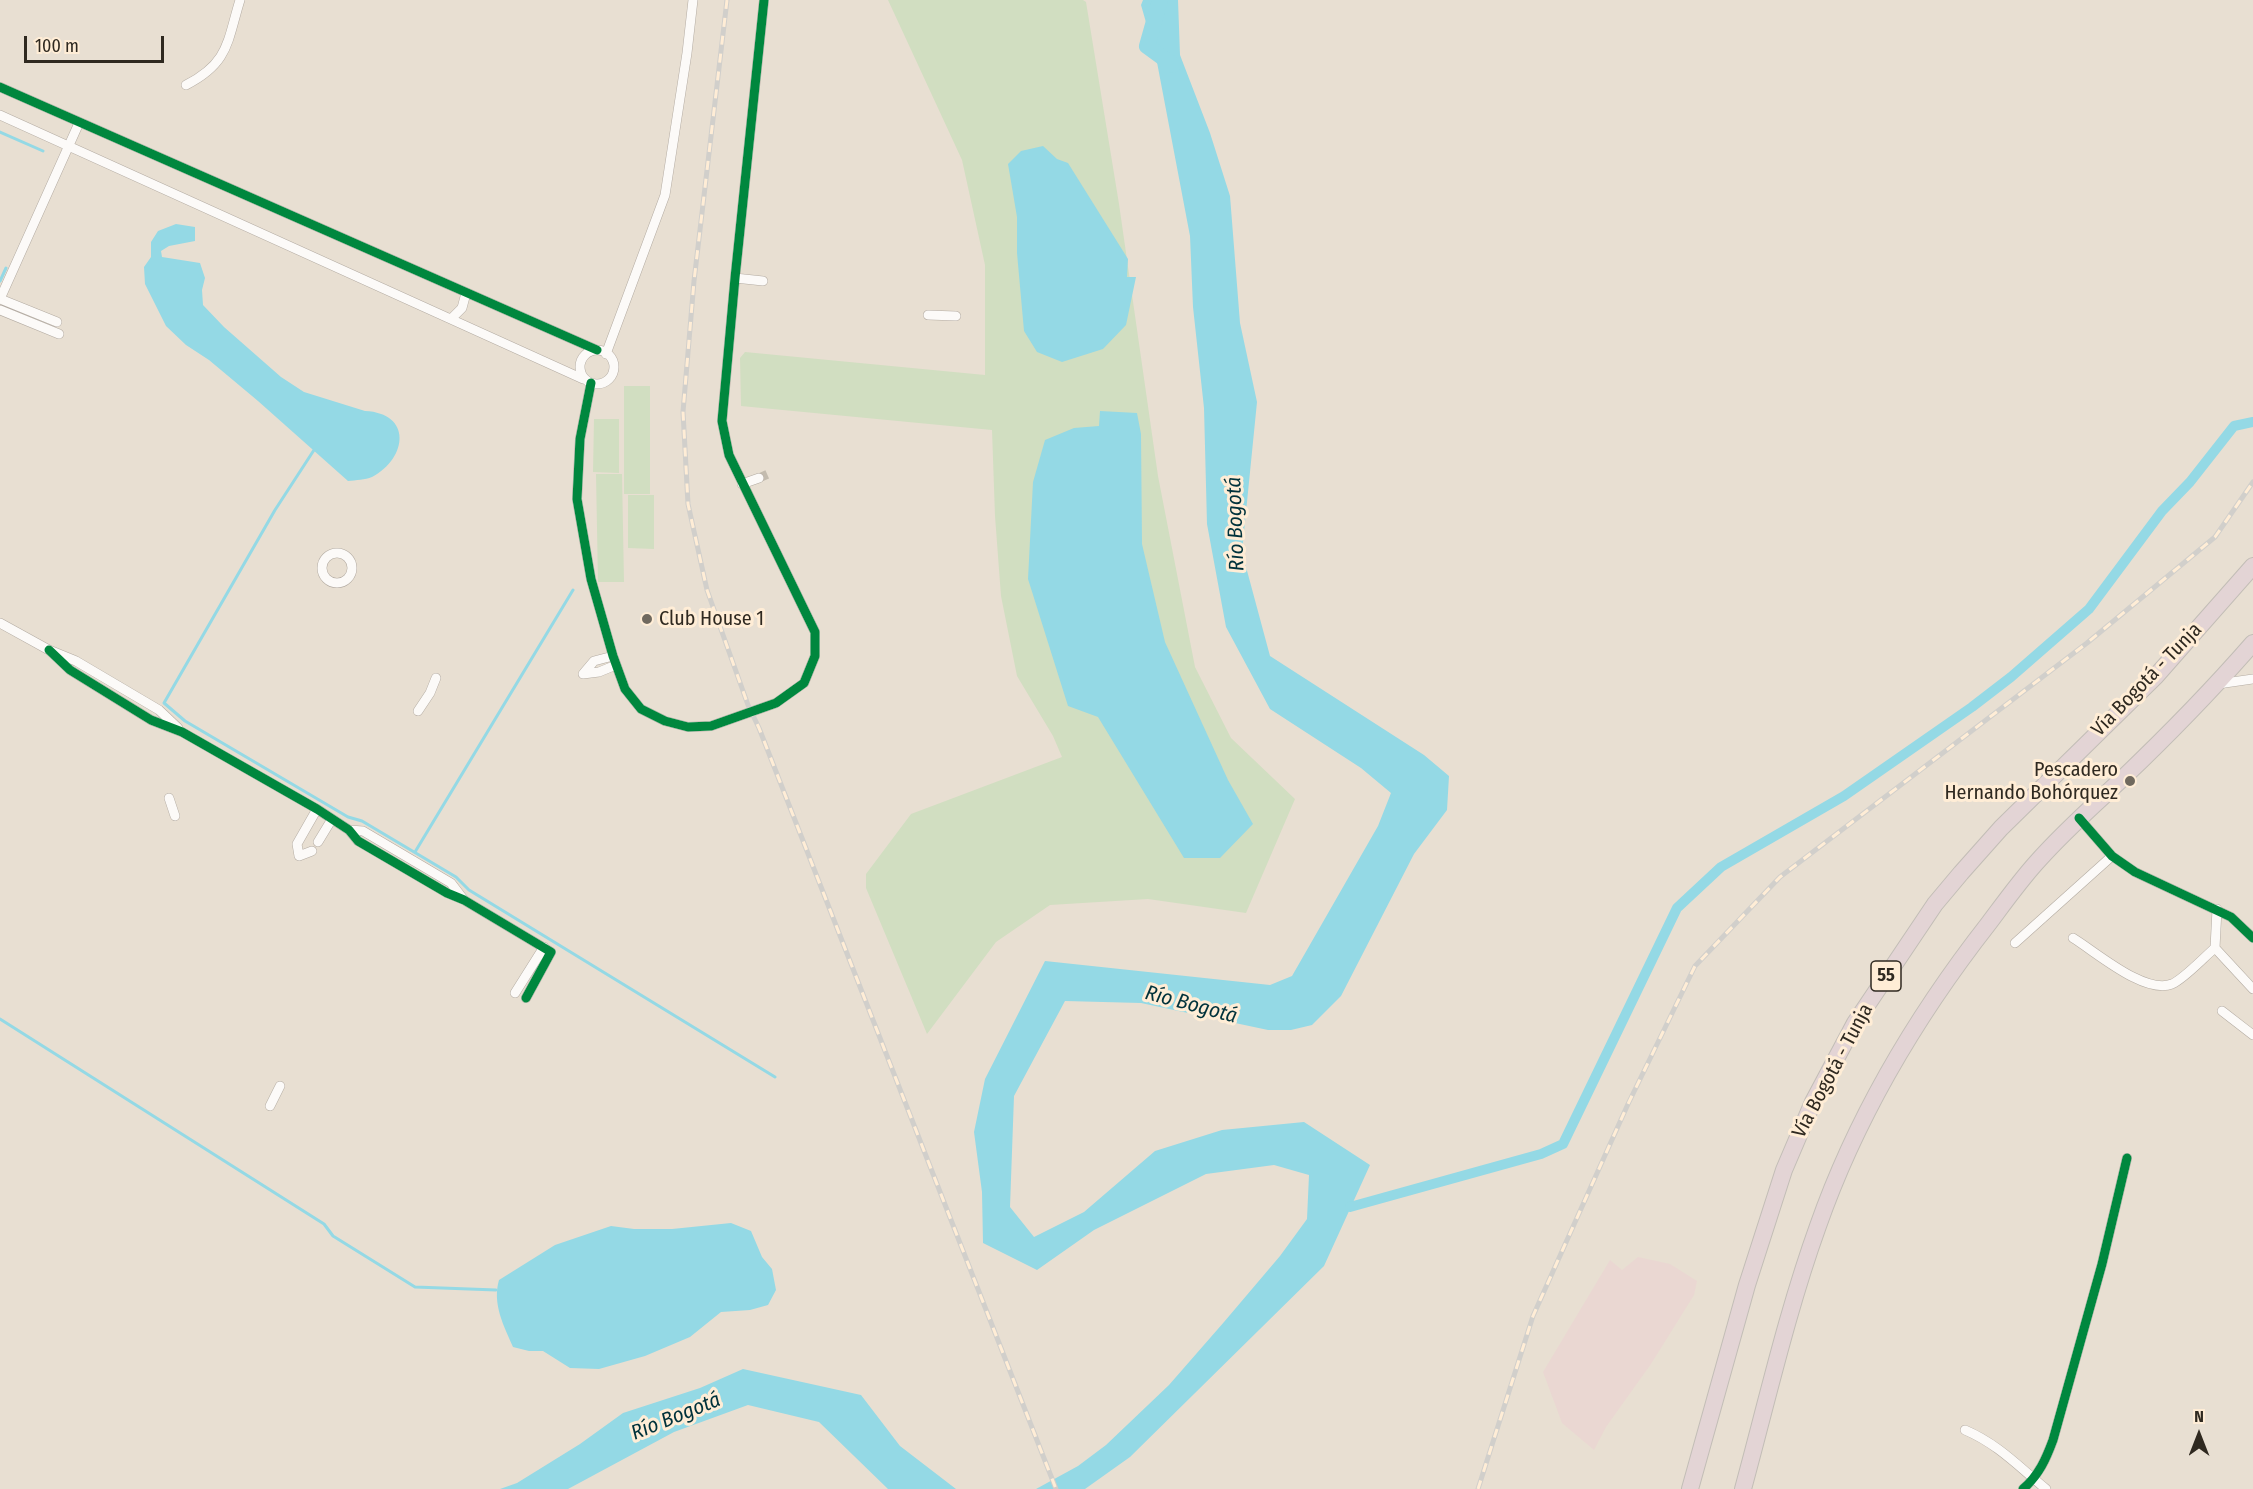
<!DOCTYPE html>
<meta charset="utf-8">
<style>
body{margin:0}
#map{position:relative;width:2253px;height:1489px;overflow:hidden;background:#e8dfd2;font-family:"Fira Sans Condensed",sans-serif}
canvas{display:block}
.north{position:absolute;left:2169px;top:1405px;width:60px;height:60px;-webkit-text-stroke:4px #ffedd6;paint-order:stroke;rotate:0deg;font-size:16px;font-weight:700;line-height:24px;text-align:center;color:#2f2920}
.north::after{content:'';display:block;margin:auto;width:21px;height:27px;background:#2f2920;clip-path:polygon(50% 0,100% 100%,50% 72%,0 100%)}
.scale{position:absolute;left:24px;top:36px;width:140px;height:27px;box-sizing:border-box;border:3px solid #2f2920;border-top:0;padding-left:8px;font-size:18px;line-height:21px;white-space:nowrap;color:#2f2920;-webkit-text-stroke:4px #ffedd6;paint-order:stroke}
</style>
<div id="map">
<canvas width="2253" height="1489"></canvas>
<div class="north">N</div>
<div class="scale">100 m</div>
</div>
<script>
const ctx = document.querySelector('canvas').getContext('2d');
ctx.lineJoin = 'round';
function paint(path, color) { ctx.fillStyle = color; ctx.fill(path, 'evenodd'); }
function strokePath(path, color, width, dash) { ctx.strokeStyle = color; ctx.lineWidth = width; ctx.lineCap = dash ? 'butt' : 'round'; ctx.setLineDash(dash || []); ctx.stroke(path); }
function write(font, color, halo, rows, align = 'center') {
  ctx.font = font + ' "Fira Sans Condensed",sans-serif'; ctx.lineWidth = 6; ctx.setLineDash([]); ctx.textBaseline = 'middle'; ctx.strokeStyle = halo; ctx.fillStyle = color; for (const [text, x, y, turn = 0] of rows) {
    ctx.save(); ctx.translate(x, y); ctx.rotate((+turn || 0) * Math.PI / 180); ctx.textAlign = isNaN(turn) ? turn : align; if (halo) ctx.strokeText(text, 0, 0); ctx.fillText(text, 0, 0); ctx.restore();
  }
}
paint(new Path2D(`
 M1638 1257 1670 1264 1697 1281 1694 1295 1651 1364 1606 1427 1594 1450 1562 1423 1543 1372 1610 1260 1622 1270Z`), '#ead7d2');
paint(new Path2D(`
 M888 0H1083L1086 2 1119 204 1158 476 1195 667 1231 738 1295 799 1246 913 1148 899 1050 905 996 942 927 1034 866 888V874L911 814 1062 757 1053 736 1017 676 1001 596 995 516 992 430 741 406 740 358 745 352 985 375V265L962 160Z
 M624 386H650V494H624Z
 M594 419H619V473L593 472Z
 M596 474H622L624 582H598Z
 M628 495H654V549L628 548Z`), '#d1dec1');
paint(new Path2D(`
 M1143 0H1178L1180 55 1210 133 1230 196 1240 323 1257 402 1242 552 1270 656 1424 755 1449 776 1447 810 1414 854 1341 996 1312 1025 1291 1030H1268L1141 1003 1065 1001 1014 1096 1010 1207 1034 1237 1084 1212 1155 1151 1222 1130 1304 1122 1370 1165 1324 1266 1130 1457 1085 1489H1036L1078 1466 1106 1445 1169 1385 1224 1322 1280 1256 1307 1219 1309 1175 1274 1165 1206 1174 1094 1230 1037 1270 983 1243 982 1192 974 1132 985 1079 1045 961 1270 985 1292 976 1378 826 1391 793 1361 768 1270 709 1226 627 1207 524 1204 408 1193 307 1190 236 1156 57 1141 5Z
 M1043 146 1057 159 1068 163 1128 259 1127 277H1136L1126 325 1103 349 1062 362 1037 352 1024 331 1017 253V217L1008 164 1021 151Z
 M176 224 195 227V241L169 246 161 251 162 257 200 263 205 278 202 290 203 305 224 327 281 377 304 392 365 411C412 413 408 458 372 477 365 480 356 480 348 481L258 401 209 360 186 345 166 326 145 284 144 267 151 257V242L158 231Z
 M1100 411 1137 413 1141 434 1142 544 1165 642 1228 780 1253 824 1220 858H1184L1098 717 1068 706 1028 579 1033 482 1045 440 1074 428 1099 426Z
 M731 1223 751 1231 762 1257 772 1269 776 1290 768 1305 750 1310 721 1312 690 1337 645 1356 599 1369 570 1368 543 1351H529L513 1347C504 1326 492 1304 499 1280L555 1245 611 1226 634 1229H672Z
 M743 1369 861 1395 900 1446 956 1489H888L819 1422 748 1405 674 1432 568 1489H500L517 1483 580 1444 623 1413 700 1388Z`), '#94d9e5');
strokePath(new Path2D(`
 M0 132 43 151
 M0 281 6 268
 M314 450 275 510 164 703 185 721 348 817 362 821 456 877 469 890 775 1077
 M415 852 573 590
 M0 1019 324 1224 333 1236 415 1287 496 1290`), '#94d9e5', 3);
strokePath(new Path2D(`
 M1350 1207 1541 1154 1563 1144 1677 908 1721 867 1844 796 1972 707 2011 677 2089 609 2162 511 2190 482 2234 426 2253 422`), '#94d9e5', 10);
strokePath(new Path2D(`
 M1160 0 1147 46 1173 65`), '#94d9e5', 16);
strokePath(new Path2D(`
 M759 478 768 474`), '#c3bbae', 9, [9, 4.5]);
const street = new Path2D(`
 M186 85C229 63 227 42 240 0
 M0 87 597 350
 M0 115 583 379
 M735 278 763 281
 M0 299 79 123
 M0 299 57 322
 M0 310 59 334
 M928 315 956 316
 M451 319 462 308 466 293
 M580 367a17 17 0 1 1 34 0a17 17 0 1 1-34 0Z
 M606 354 665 195 687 53 693 0
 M591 383 580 439 577 499 591 579 613 656 625 689 641 709 665 721 688 727 711 726 776 703 804 683 815 656V632L729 455 722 421 735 278 764 0
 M742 484 759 478
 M322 568a15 15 0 1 1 30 0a15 15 0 1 1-30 0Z
 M0 623 49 650 76 661 159 710 178 728
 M49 650 70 670 151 720 182 732 317 809 349 830 358 841 447 893 464 900 551 952 526 998
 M583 674 594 661 613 656
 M583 674 599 672 616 665
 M2218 684 2253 679
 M418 711 430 693 436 678
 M169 798 175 816
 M2079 818 2112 856 2135 872 2231 917 2253 938
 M349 830 363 831 451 883 464 900
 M318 842 332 819
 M312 851 299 856 297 844 317 809
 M2073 938C2096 952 2145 995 2172 984 2185 978 2204 957 2215 948L2217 909
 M2015 943 2112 856
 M2215 948 2253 989
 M515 993 544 947
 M2222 1011 2253 1035
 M270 1106 280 1086
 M1965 1430C1998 1444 2019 1467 2046 1489
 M2023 1489C2039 1475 2046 1459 2053 1440L2102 1264 2127 1158`);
const highway = new Path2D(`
 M1690 1489 1747 1285 1784 1170 1813 1102 1855 1023 1935 904 1961 873 2001 828 2156 676 2253 566
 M1743 1489C1767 1401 1787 1312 1818 1226 1857 1115 1917 1015 1989 923 2004 903 2019 882 2036 863 2063 832 2093 806 2123 778 2168 735 2212 690 2253 643`);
strokePath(street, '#b3aba2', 10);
strokePath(highway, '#c2bdb6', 18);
strokePath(street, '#fcfaf8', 9);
strokePath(highway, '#e3d4d5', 16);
const rail = new Path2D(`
 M727 0 694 281 683 412 688 504 707 590 748 705 759 728 1056 1489
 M1478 1489 1533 1316 1628 1104 1695 966 1780 877 2087 643 2215 537 2253 482`);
strokePath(rail, '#d1cfcb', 5);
strokePath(rail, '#ffedd6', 3, [9]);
strokePath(new Path2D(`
 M0 87 597 350
 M591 383 580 439 577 499 591 579 613 656 625 689 641 709 665 721 688 727 711 726 776 703 804 683 815 656V632L729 455 722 421 735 278 764 0
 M49 650 70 670 151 720 182 732 317 809 349 830 358 841 447 893 464 900 551 952 526 998
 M2079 818 2112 856 2135 872 2231 917 2253 938
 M2023 1489C2039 1475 2046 1459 2053 1440L2102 1264 2127 1158`), '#00873e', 9);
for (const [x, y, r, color] of [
 [647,619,6,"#70695e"],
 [2130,781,6,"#70695e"]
]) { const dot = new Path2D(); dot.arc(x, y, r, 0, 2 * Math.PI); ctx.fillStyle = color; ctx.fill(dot); strokePath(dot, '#ffedd6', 2); }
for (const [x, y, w] of [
 [1886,976,30]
]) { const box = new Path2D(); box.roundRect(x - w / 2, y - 15, w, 30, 4.5); ctx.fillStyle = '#ffedd6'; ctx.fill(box); strokePath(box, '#2f2920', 1.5); }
write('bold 18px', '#2f2920', null, [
 ["55",1886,976]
]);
write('20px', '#2f2920', '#ffedd6', [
 ["Club House 1",659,619],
 ["Pescadero",2118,770,"right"],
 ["Hernando Bohórquez",2118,793,"right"]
], 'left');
write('20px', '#2f2920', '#ffedd6', [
 ["Vía Bogotá - Tunja",2147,680,-46],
 ["Vía Bogotá - Tunja",1833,1071,-62]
]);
write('italic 21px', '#00323b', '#ffedd6', [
 ["Río Bogotá",1236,524,-92],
 ["Río Bogotá",1191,1005,15],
 ["Río Bogotá",676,1417,-22]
]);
</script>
